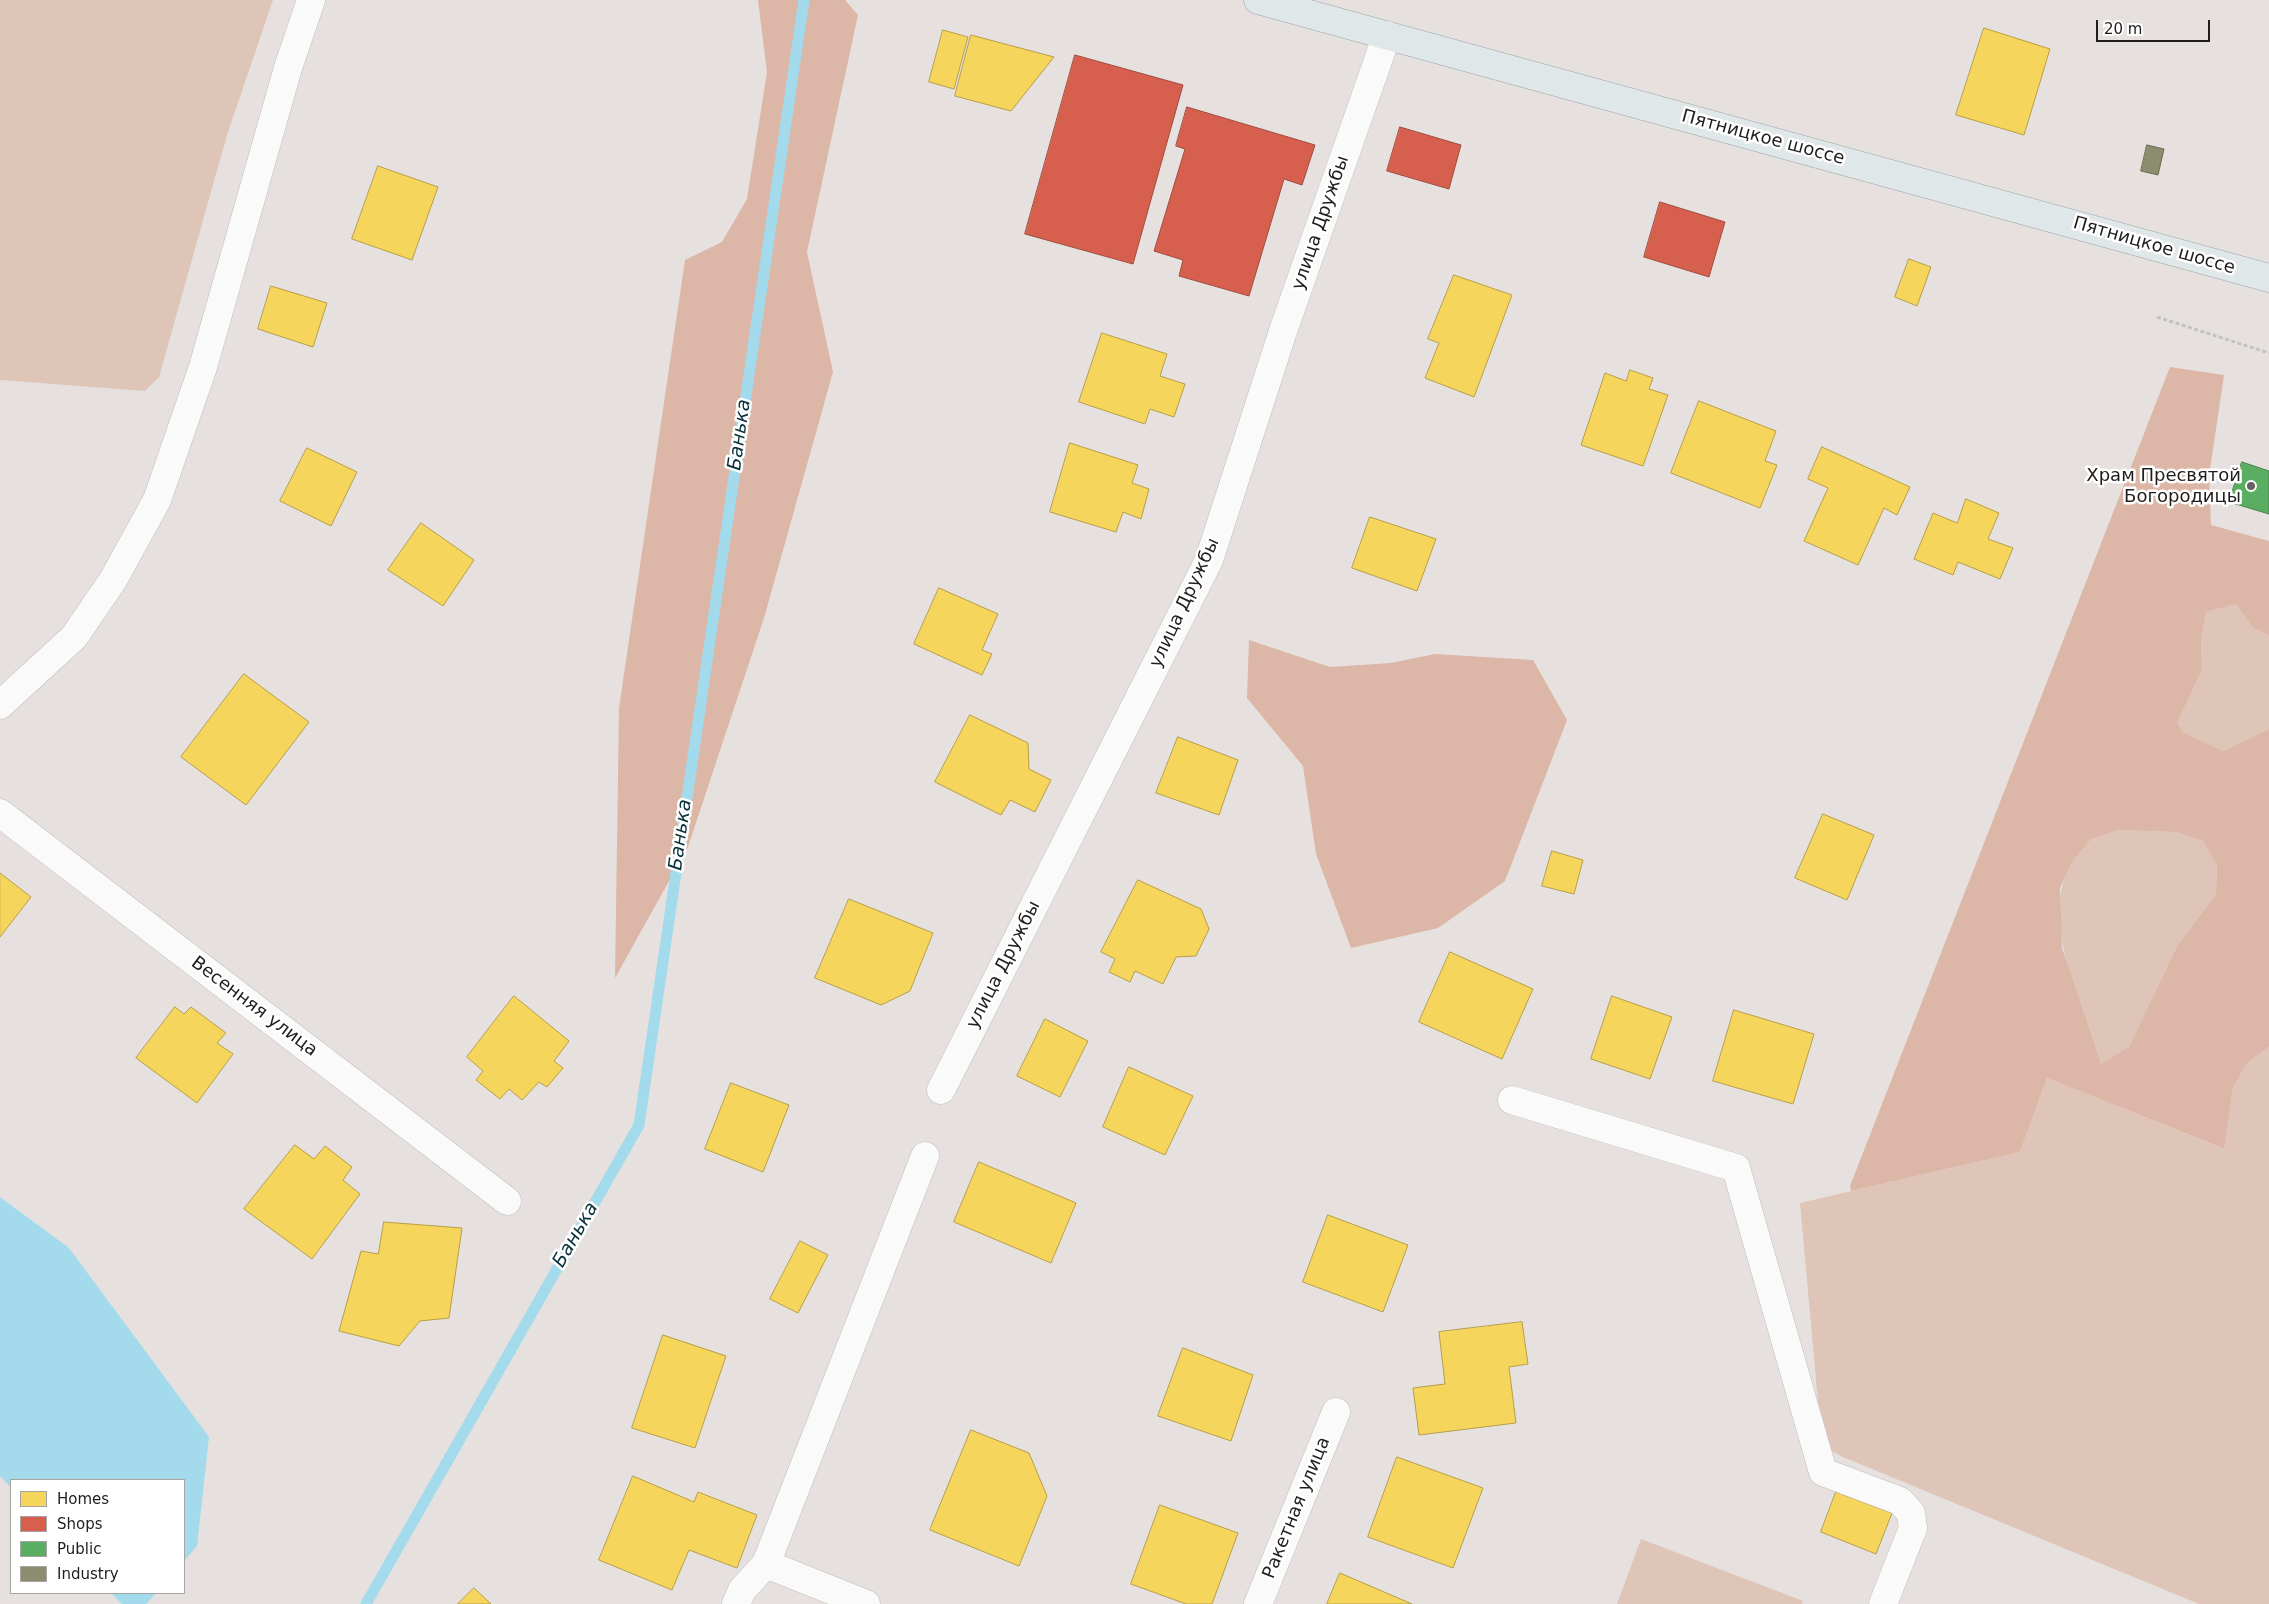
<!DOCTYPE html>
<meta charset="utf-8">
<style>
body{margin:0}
#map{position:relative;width:2269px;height:1604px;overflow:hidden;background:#e6e1df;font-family:"DejaVu Sans",sans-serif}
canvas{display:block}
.legend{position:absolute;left:10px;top:1479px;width:175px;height:115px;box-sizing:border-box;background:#fff;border:1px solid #a6a5a4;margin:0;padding:6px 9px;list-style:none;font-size:15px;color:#201d1b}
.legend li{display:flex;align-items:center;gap:10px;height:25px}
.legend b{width:25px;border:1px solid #a6a5a4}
.scale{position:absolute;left:2096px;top:20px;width:114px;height:22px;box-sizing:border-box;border:2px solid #201d1b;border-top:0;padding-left:6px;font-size:15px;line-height:18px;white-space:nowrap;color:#201d1b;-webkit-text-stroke:4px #fff;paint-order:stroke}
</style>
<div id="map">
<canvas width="2269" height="1604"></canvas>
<ul class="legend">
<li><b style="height:14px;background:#f6d55c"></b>Homes</li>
<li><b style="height:14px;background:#d6604d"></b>Shops</li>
<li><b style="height:14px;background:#5aae61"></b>Public</li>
<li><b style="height:14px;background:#8c8c6e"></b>Industry</li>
</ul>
<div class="scale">20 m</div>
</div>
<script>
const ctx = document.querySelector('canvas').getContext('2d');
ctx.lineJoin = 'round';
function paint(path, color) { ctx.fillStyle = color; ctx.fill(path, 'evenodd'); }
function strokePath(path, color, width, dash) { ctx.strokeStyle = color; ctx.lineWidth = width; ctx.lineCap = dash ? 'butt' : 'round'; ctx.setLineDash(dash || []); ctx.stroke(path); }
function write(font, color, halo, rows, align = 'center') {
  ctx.font = font + ' "DejaVu Sans",sans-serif'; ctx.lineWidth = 5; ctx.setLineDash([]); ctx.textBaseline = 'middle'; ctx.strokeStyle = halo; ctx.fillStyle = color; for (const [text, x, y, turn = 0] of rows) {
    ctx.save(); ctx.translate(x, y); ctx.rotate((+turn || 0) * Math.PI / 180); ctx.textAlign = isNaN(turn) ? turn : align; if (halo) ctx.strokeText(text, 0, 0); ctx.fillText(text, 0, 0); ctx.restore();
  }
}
paint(new Path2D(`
 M0 0H273L227 135 159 377 145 391 0 380Z
 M2236 604 2252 627 2269 636V729L2223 751 2183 732 2177 723 2202 670 2201 641 2206 612Z
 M2118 830 2176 832 2203 841 2217 866 2216 894 2177 946 2129 1047 2101 1065C2080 1003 2026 891 2090 840 2097 835 2110 833 2118 830Z
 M2269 1047V1604H2199L1843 1457 1822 1446 1800 1203 2020 1152 2047 1078 2223 1149 2233 1087 2248 1062Z
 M1641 1539 1803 1601 1802 1604H1617Z`), '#dfc4b8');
paint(new Path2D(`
 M758 0H845L858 15 807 252 833 372 764 618 688 847 615 978 619 708 685 260 722 242 747 199 767 72Z
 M2170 367 2224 375 2209 476 2211 525 2269 541V636L2252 627 2236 604 2206 612 2201 641 2202 670 2177 723 2183 732 2223 751 2269 729V1047L2248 1062 2233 1087 2224 1149 2047 1078 2020 1152 1851 1191 1850 1186ZM2118 830 2176 832 2203 841 2217 866 2216 894 2177 946 2129 1047 2101 1064 2062 948 2060 888 2072 861 2091 839Z
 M1249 640 1330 667 1391 663 1435 654 1533 660 1567 720 1505 881 1438 928 1351 948 1316 854 1303 766 1247 698Z`), '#dcb6a6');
paint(new Path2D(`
 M0 1197 69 1248 209 1437 197 1546 184 1561V1480H11V1488L0 1476Z
 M111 1593H156L146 1604H122Z`), '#a3dbec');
const homes = new Path2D(`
 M1984 28 2050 49 2024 135 1956 115Z
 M943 30 968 37 954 89 929 82Z
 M971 35 1054 57 1011 111 955 96Z
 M378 166 438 187 412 260 352 239Z
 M1909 259 1931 267 1917 306 1895 297Z
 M1454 275 1512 295 1474 397 1425 378 1439 343 1428 339Z
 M271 286 327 303 313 347 258 329Z
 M1102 333 1167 354 1160 376 1185 384 1174 417 1150 409 1145 424 1079 402Z
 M1630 370 1653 378 1649 389 1668 395 1643 466 1581 445 1605 373 1626 381Z
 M1699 401 1776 431 1765 461 1777 465 1760 508 1671 473Z
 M1070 443 1138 465 1132 483 1149 489 1141 519 1123 512 1116 532 1050 512Z
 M1822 447 1910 487 1897 515 1884 508 1858 565 1804 541 1828 488 1808 479Z
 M307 448 357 472 331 526 280 501Z
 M1966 499 1999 513 1988 539 2013 548 2000 579 1958 562 1953 575 1914 559 1933 513 1957 523Z
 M1370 517 1436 539 1417 591 1352 568Z
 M421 523 474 560 443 606 388 570Z
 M939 588 998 614 982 650 992 654 982 675 914 644Z
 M244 674 309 722 246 805 181 757Z
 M970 715 1028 743 1029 769 1051 780 1035 812 1010 800 1001 815 935 782Z
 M1178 737 1238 760 1219 815 1156 793Z
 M1823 814 1874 835 1847 900 1795 878Z
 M1552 851 1583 860 1574 894 1542 886Z
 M0 873 31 897 0 937Z
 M1138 880 1201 909 1209 929 1196 956 1176 957 1163 984 1135 971 1130 982 1109 972 1115 959 1101 952Z
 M849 899 933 933 910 991 881 1005 815 978Z
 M1450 952 1533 989 1502 1059 1419 1022Z
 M514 996 569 1041 554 1061 563 1068 547 1087 539 1082 522 1100 509 1089 500 1099 476 1080 483 1071 467 1057Z
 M1612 996 1672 1017 1650 1079 1591 1059Z
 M175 1007 184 1014 191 1007 226 1033 217 1043 233 1054 197 1103 136 1058Z
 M1734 1010 1814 1034 1793 1104 1713 1081Z
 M1045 1019 1088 1041 1060 1097 1017 1076Z
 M1129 1067 1193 1096 1165 1155 1103 1127Z
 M731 1083 789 1105 763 1172 705 1149Z
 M295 1145 314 1159 325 1146 352 1167 343 1180 360 1194 312 1259 244 1209Z
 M979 1162 1076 1203 1051 1263 954 1222Z
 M1328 1215 1408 1245 1383 1312 1303 1282Z
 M384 1222 462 1228 449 1318 420 1321 399 1346 339 1331 361 1251 378 1254Z
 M800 1241 828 1255 798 1313 770 1299Z
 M1522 1322 1528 1364 1509 1367 1516 1423 1419 1435 1413 1388 1445 1384 1439 1332Z
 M663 1335 726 1356 695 1448 632 1428Z
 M1183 1348 1253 1375 1231 1441 1158 1416Z
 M971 1430 1029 1453 1047 1496 1019 1566 930 1530Z
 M1397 1457 1483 1488 1453 1568 1368 1537Z
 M633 1476 694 1502 698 1492 757 1515 737 1568 689 1550 672 1590 599 1560Z
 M1836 1492 1892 1513 1876 1554 1821 1532Z
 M1160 1505 1238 1533 1212 1604H1186L1131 1584Z
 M1340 1573 1412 1604H1327Z
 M474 1588 491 1604H458Z`);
paint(homes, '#f6d55c');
strokePath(homes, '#b69e48', 1);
const shops = new Path2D(`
 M1075 55 1183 85 1133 264 1025 234Z
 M1187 107 1315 145 1302 185 1284 179 1249 296 1179 276 1183 260 1154 251 1185 149 1176 146Z
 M1400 127 1461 145 1449 189 1387 171Z
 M1660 202 1725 222 1709 277 1644 257Z`);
paint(shops, '#d6604d');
strokePath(shops, '#9f4c3e', 1);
const public = new Path2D(`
 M2242 462 2269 471V514L2229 502Z`);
paint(public, '#5aae61');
strokePath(public, '#49824c', 1);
const industry = new Path2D(`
 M2147 145 2164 149 2158 175 2141 171Z`);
paint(industry, '#8c8c6e');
strokePath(industry, '#6c6b55', 1);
strokePath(new Path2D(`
 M366 1604 639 1125 804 0`), '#a3dbec', 11);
const minor = new Path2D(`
 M0 705 74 637 113 580 157 500 203 367 288 68 311 0
 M0 813 507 1201
 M941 1090 1209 560 1283 331 1387 35
 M1512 1100 1736 1168 1823 1472 1900 1501 1911 1513 1913 1528 1883 1604
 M766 1564 866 1604
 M736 1604 742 1590 766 1564 925 1156
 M1258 1604 1336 1412`);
const major = new Path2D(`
 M1258 0 2269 278`);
strokePath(minor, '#c0bdbb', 29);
strokePath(major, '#99a3a6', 29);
strokePath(new Path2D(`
 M2157 317 2269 353`), '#c4c2c1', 3, [4, 2.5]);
strokePath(minor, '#fbfafa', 28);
strokePath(major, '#e0e7e9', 28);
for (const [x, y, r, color] of [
 [2251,486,5,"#656260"]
]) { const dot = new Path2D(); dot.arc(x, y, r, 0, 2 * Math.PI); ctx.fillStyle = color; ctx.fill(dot); strokePath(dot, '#fff', 2); }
write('18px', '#201d1b', '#fff', [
 ["Пятницкое шоссе",1763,138,15],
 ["улица Дружбы",1321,223,-71],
 ["Пятницкое шоссе",2154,246,16],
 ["улица Дружбы",1185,603,-65],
 ["улица Дружбы",1004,965,-63],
 ["Весенняя улица",254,1007,37],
 ["Ракетная улица",1297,1508,-68]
]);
write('18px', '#201d1b', '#fff', [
 ["Храм Пресвятой",2241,476],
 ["Богородицы",2241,497]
], 'right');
write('italic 19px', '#07313b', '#fff', [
 ["Банька",740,435,-82],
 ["Банька",681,835,-82],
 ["Банька",576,1235,-60]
]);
</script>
